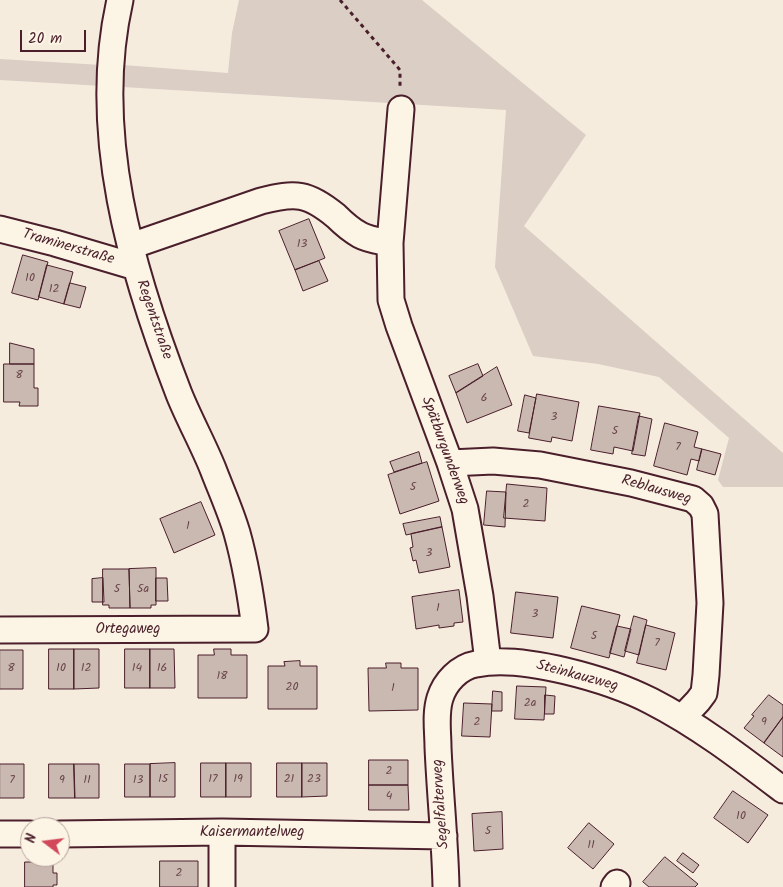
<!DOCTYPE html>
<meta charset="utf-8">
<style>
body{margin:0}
#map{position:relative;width:783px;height:887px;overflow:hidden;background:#f5ecde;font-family:Kalam,sans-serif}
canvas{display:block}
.north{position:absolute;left:20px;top:817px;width:50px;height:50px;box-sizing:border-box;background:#fcf5e5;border:1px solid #b59f9b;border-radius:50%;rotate:285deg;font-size:14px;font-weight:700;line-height:20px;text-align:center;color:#4a1f2b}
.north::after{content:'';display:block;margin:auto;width:18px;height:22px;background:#d1495b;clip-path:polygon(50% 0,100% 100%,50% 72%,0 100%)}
.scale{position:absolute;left:20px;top:30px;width:66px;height:22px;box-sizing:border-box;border:2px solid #4a1f2b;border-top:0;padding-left:6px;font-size:15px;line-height:18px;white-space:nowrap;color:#4a1f2b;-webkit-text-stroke:4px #fcf5e5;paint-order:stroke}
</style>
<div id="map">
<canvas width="783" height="887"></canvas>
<div class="north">N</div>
<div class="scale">20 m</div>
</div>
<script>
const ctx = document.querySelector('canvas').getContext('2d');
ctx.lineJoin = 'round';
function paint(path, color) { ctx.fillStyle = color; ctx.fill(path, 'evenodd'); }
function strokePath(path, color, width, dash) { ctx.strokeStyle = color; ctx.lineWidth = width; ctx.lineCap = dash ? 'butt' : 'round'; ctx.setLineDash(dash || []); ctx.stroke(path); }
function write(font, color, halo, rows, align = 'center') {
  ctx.font = font + ' Kalam,sans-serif'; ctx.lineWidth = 4; ctx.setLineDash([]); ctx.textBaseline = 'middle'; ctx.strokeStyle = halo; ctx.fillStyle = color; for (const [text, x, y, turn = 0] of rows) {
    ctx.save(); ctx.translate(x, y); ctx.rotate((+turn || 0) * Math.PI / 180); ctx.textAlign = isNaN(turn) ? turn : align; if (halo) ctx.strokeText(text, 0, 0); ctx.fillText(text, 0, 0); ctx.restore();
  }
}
paint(new Path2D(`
 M239 0H422L586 135 524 226 783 453V487H723L718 480 729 438 659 377 598 364 533 356 495 267 506 110 123 87V65L228 73 232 33Z
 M0 59 102 65 103 86 0 80Z`), '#dbcec4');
const building = new Path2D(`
 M309 219 325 258 295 270 279 231Z
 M23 255 48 262 38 300 12 293Z
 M319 261 328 281 303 291 295 270Z
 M47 265 73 272 64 304 39 297Z
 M70 283 86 287 80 308 64 304Z
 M10 343 34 349V364H10Z
 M4 364H34V388H38V406H19L20 402H4Z
 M478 364 483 376 456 393 449 376Z
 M497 367 512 405 467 423 456 393Z
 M537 394 579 402 572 441 552 437 551 442 529 438Z
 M525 395 536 398 529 433 518 431Z
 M599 406 640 413 633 451 614 447 613 454 591 450Z
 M639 416 652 419 645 456 632 454Z
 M665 423 698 432 694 447 702 449 699 461 691 459 687 475 654 466Z
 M702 449 721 454 715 475 697 470Z
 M419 452 422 463 394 472 390 462Z
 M427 462 439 501 400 514 388 475Z
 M507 484 547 488 545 521 504 518Z
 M487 491 506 492 505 527 484 525Z
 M201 502 215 535 174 553 160 519Z
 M440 517 442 527 406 535 403 524Z
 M442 527 450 567 419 573 416 560 413 561 410 548 413 547 411 534Z
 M156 568V605H151V608H130L129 569Z
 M103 569H129L130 608H109V605H103Z
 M103 578 104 602H92V579Z
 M156 578H167L168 601H156Z
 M459 590 463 622 454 623V626L439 628V625L416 629 412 597Z
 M516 592 558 597 553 638 511 633Z
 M582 606 620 615 609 658 571 648Z
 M634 616 647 620 639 655 625 651Z
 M646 625 675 633 666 670 637 663Z
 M617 626 631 629 624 657 610 653Z
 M49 649H74V689H49Z
 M74 649H99V688L74 689Z
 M125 649H150V688H125Z
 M150 649H174L175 688H150Z
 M214 649H231V655H247V698H198V655H214Z
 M0 650H23V689H0Z
 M300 661V666H317V709H268V666H285L284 662Z
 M386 663H401V668H418V710L369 711 368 668H386Z
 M517 686 546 687 544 720 515 719Z
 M493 691 502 692V711H492Z
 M545 695 555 696 554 714H545Z
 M769 695 783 705V717L764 743 744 728 754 716 752 715Z
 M464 703 492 704 490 737 462 736Z
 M783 717V757L764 743Z
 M369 760H408V785H369Z
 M175 763V797H150V764Z
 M201 763H226V797H201Z
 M226 763H251V797H226Z
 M277 763H302V797H277Z
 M302 763H327V796L302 797Z
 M0 764H24V798H0Z
 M49 764H74L75 798H49Z
 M74 764H99V798H75Z
 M125 764H150V797H125Z
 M369 785H408L409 810H369Z
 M733 791 768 815 748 843 714 818Z
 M502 812 503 849 474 851 472 814Z
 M589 823 614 844 593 869 568 848Z
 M683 853 699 865 693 873 677 861Z
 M665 857 698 884 695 887H649L643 882Z
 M160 861H198V887H160Z
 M25 862H53V873H57V885H53V887H25Z`);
paint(building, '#cab9b1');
strokePath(building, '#4a1f2b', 1);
const minor = new Path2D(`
 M401 109 390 243 391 300 399 326 450 463 465 509 480 596 488 662
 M0 229 55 243 136 267
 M131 246 261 201C296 192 308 193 336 216 343 223 351 230 360 235 369 240 381 241 390 243
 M450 463 493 461 540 465 631 483 693 499 701 506 705 514 710 603 706 675 704 693 698 701 682 718
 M0 630 255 629C251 597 246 565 237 533 231 512 221 490 213 469 203 444 189 419 179 394 131 270 90 132 120 0
 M222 832V887
 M0 834H30
 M60 834 222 832 444 836
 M446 887C445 840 440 794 438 747 438 732 435 714 440 698 445 682 459 667 476 664 522 654 610 680 651 701 698 725 741 758 783 790
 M614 887 617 883`);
strokePath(minor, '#4a1f2b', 29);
strokePath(new Path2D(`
 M340 0 400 70V88`), '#4a1f2b', 3, [4, 4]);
strokePath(minor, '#fcf5e5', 25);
write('12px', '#6a464c', null, [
 ["13",302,245],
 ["10",30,279],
 ["12",54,290],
 ["8",19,376],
 ["6",484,399],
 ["3",554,418],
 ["5",615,432],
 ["7",678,448],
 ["5",413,488],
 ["2",526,505],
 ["1",188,527],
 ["3",429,554],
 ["5",117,590],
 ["5a",143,590],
 ["1",438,609],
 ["3",535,615],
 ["5",594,637],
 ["7",657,644],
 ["8",11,669],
 ["10",61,669],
 ["12",86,669],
 ["14",137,669],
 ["16",162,669],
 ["18",222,677],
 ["20",292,688],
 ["1",393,689],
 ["2a",530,704],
 ["2",477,723],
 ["9",764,723],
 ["2",389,772],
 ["15",163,780],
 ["17",213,780],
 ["19",238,780],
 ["21",289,780],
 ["23",314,780],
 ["7",12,781],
 ["9",62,781],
 ["11",87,781],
 ["13",138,781],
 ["4",389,797],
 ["10",741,817],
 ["5",488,832],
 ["11",591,846],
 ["2",179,874]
]);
write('15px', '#4a1f2b', '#fcf5e5', [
 ["Traminerstraße",68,248,16],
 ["Regentstraße",153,320,71],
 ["Spätburgunderweg",444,451,70],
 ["Reblausweg",656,491,16],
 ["Ortegaweg",128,630],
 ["Steinkauzweg",577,677,15],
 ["Segelfalterweg",442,804,-94],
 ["Kaisermantelweg",252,833]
]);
</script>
